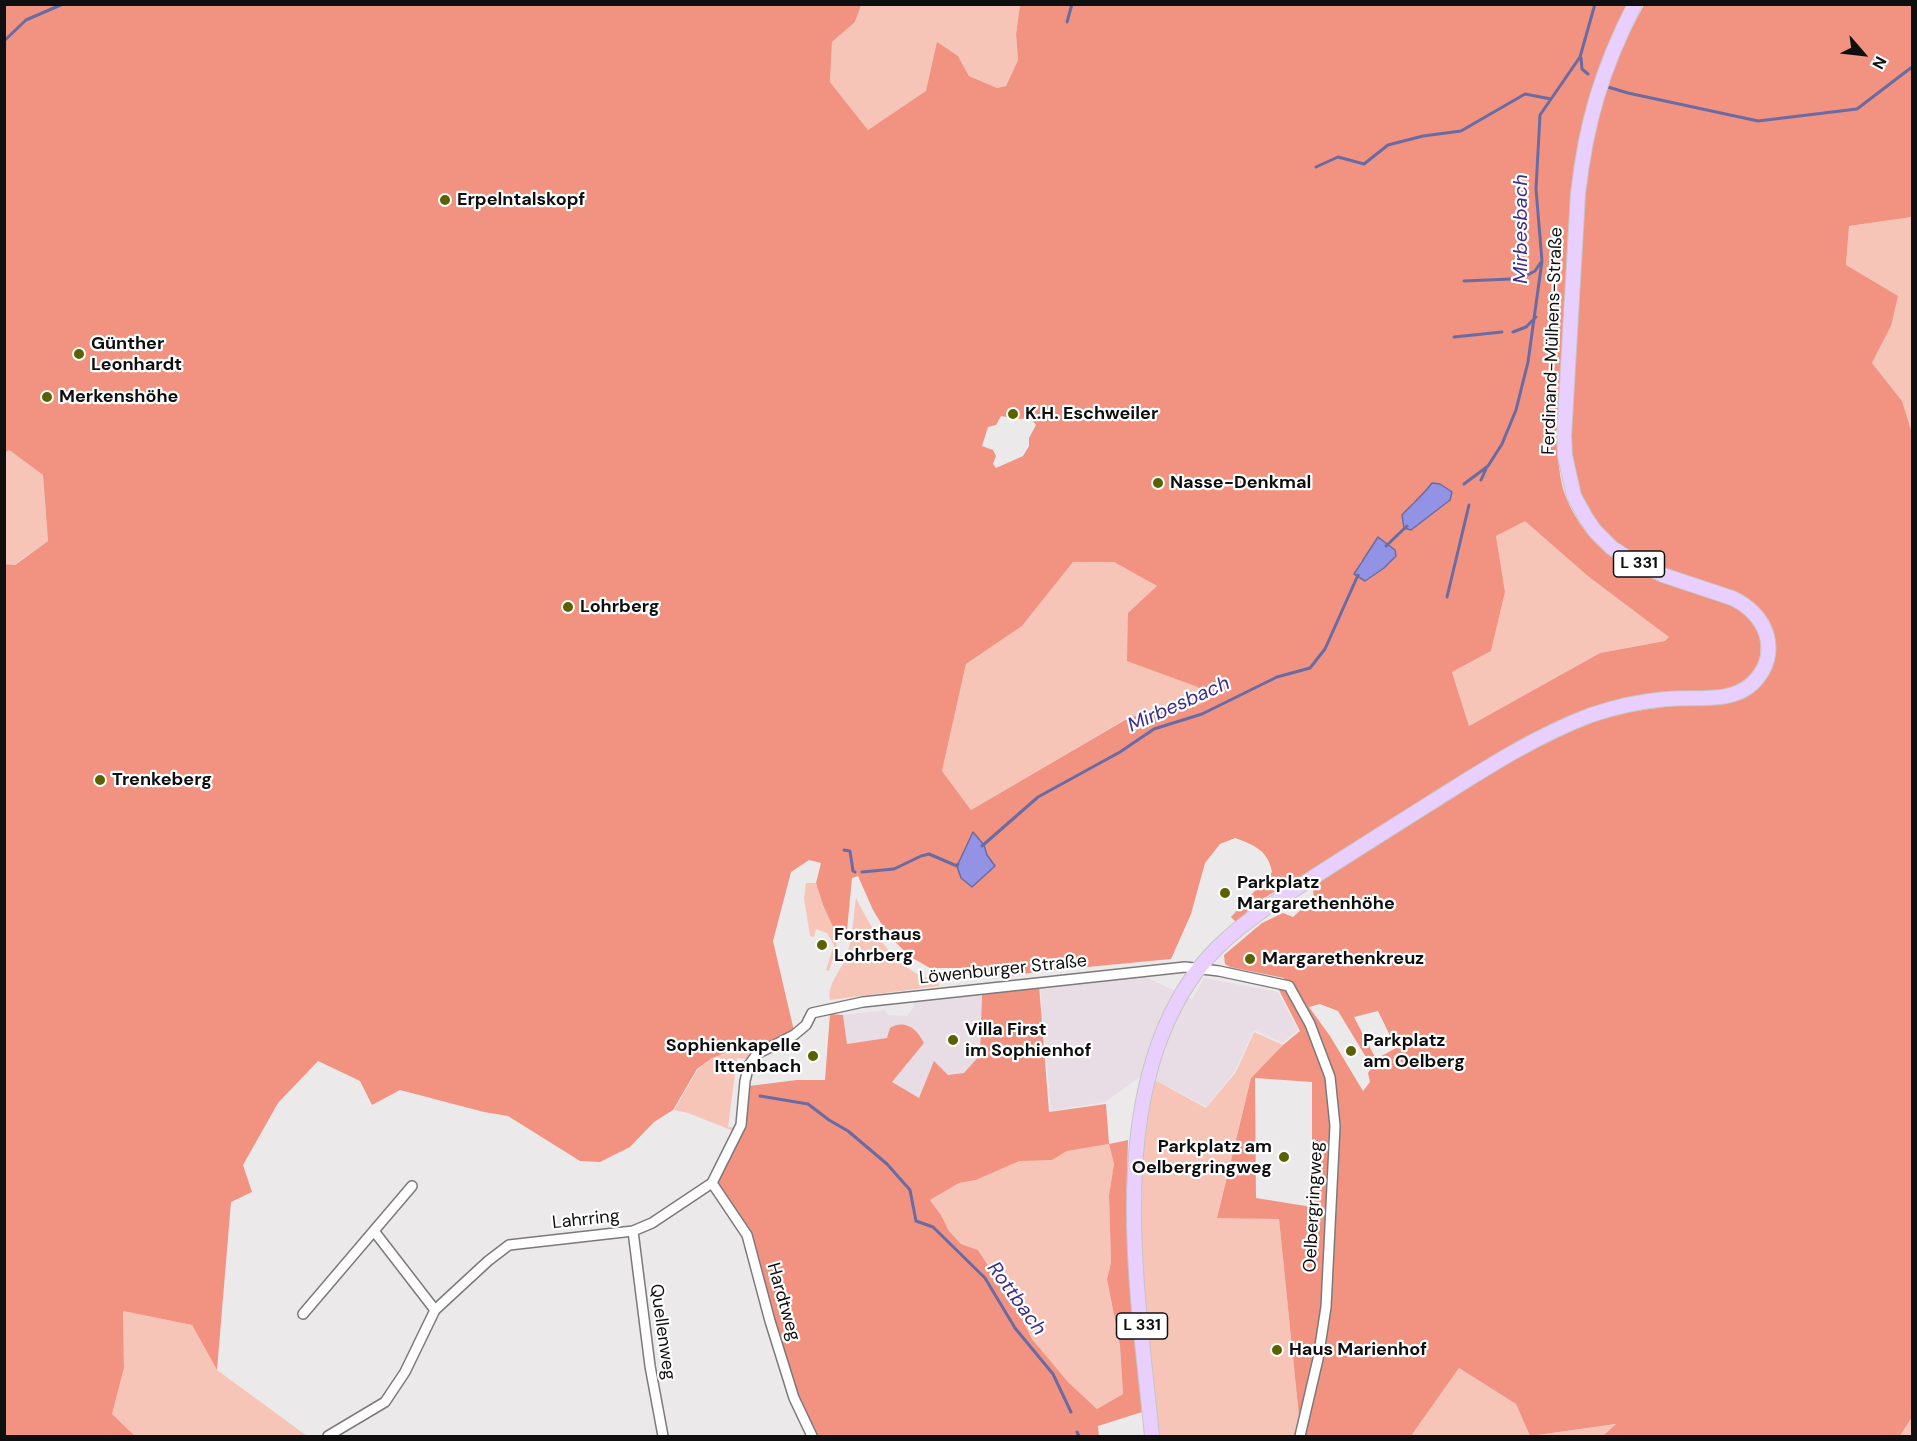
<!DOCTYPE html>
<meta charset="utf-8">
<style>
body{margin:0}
#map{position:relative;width:1917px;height:1441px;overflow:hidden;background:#ece9eb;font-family:"DM Sans",sans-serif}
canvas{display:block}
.frame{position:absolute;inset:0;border:6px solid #100f10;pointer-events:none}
.north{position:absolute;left:1833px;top:24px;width:60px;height:60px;-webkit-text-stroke:4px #fff;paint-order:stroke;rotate:118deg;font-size:16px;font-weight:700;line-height:24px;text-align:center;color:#100f10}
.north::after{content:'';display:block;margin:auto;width:21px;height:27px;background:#100f10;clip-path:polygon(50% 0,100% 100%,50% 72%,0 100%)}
</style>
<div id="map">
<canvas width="1917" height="1441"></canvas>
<div class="frame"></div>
<div class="north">N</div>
</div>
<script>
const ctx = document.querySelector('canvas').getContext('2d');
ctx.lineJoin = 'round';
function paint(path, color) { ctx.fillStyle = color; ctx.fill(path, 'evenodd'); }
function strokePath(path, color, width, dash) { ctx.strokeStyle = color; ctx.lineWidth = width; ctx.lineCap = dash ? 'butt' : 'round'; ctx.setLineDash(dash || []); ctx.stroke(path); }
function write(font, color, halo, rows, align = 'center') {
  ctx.font = font + ' "DM Sans",sans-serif'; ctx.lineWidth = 4.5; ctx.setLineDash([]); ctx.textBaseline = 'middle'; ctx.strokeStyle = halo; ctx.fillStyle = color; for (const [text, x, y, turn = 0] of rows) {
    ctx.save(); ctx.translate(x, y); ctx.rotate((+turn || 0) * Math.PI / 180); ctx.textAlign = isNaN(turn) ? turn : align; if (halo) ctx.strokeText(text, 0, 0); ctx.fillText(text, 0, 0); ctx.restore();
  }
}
paint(new Path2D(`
 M1146 977 1192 999 1204 978 1278 992 1298 1030 1283 1043 1254 1030 1235 1071 1207 1107 1144 1074 1105 1102 1051 1111 1040 986Z
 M982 995 980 1055 964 1073 948 1075 935 1062 919 1099 892 1082 924 1043 888 1038 847 1044 843 1015 884 1010 888 1015 907 1016 914 1007 915 1001Z`), '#e8dde4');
paint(new Path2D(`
 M861 5H1020L1016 34 1018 60 1006 86 997 88 969 76 958 56 927 91 868 130 830 82 832 42 855 22Z
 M1912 217V433L1902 401 1872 363 1891 326 1846 265 1849 226Z
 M9 450 43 475 48 541 14 565 5 564 4 452Z
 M1525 520 1589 577 1670 637 1665 641 1600 653 1469 726 1452 672 1491 651 1505 592 1496 536Z
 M1073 562H1114L1157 586 1198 687 1201 704 1129 717 971 810 942 771 966 664 1022 626Z
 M806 883H816L823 905 834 926 837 946 829 971 826 970 834 945 827 933 816 929 814 937 810 936 804 898Z
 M856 898C873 932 897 974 939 981V986L830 1000C827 985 839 973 845 960 853 941 853 918 856 898Z
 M1254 1032 1283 1045 1251 1078 1217 1217 1279 1219 1301 1436H1155L1137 1216 1139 1141 1155 1080 1206 1108 1236 1072Z
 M734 1051 755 1054 745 1059 737 1058 728 1127 736 1128V1132L688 1113 674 1110 698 1069 712 1058Z
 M1109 1144 1114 1164 1109 1195 1111 1263 1107 1279 1120 1347 1123 1394 1097 1409 1068 1382 1032 1339 1019 1313 978 1250 961 1244 949 1231 941 1215 930 1200 959 1183 976 1180 1019 1160H1052L1067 1151Z
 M123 1311 192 1325 217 1370 307 1436H135L112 1414 124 1368Z
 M1459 1368 1516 1404 1530 1436 1618 1424 1603 1436H1411Z
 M1912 1417V1436H1900Z`), '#f7c4b8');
paint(new Path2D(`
 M5 5H861L855 22 832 42 830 82 868 130 926 91 937 42 958 56 969 76 997 88 1006 86 1018 60 1016 34 1020 5H1629L1608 47 1588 102 1575 165 1568 231 1557 453C1559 465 1560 478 1563 489 1570 511 1585 534 1602 549 1619 564 1641 574 1662 582 1696 595 1770 603 1760 656 1757 671 1745 682 1731 687 1710 695 1665 694 1640 696 1627 697 1614 703 1601 706L1294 883C1271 891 1254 905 1236 922L1231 917 1272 872C1268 850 1254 845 1235 838L1220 844 1205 863 1191 914 1171 959 1035 972 1002 978 979 968H930L909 956 887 933 873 910 858 876 852 878 847 930 835 931 823 905 816 883 821 863 809 860 791 872 773 941 794 1031 755 1054 734 1050 712 1058 697 1069 673 1110 654 1122 630 1147 600 1162 580 1161 508 1116 484 1112 400 1090 372 1105 360 1081 318 1061 278 1103 243 1165 252 1192 231 1202 217 1370 192 1325 123 1311 124 1368 112 1414 135 1436H5L4 564 15 565 48 541 43 475 9 450 5 452ZM1001 416 1018 419 1030 418 1036 425 1029 438V446L1023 456 996 468 993 464 996 456 993 450 982 446 988 427 996 425ZM1433 483 1450 500 1411 530 1412 503 1423 496ZM1525 521 1589 577 1669 637 1665 641 1600 653 1469 726 1452 672 1491 651 1505 592 1496 536ZM1396 556 1384 568 1365 581 1355 574 1361 561ZM1073 562H1114L1157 586 1128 613 1127 661 1198 687 1201 704 1130 717 971 810 942 771 966 664 1022 626ZM973 833 984 845 987 855 957 866Z
 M1644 5H1912V217L1849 226 1846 265 1898 296 1891 326 1872 363 1902 401 1912 433V1417L1900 1436H1603L1616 1424 1530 1436 1516 1404 1459 1368 1411 1436H1301L1279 1219 1217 1218 1251 1078 1283 1045 1300 1031 1279 990 1284 978 1230 967 1225 964 1224 955 1262 923 1283 913 1293 917 1314 898 1312 882C1362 851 1413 820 1463 789 1505 763 1548 734 1596 720 1640 707 1685 705 1731 702 1776 687 1793 636 1754 603 1741 593 1723 589 1708 584 1664 570 1611 553 1588 509 1579 490 1571 469 1570 448 1569 403 1574 357 1577 312 1581 244 1582 175 1600 109 1610 72 1626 38 1644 5ZM1320 1004 1338 1011 1372 1067 1368 1073 1370 1082 1363 1091 1330 1036 1309 1007ZM1378 1011 1396 1048 1376 1059 1354 1017ZM1255 1078 1312 1082V1207L1256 1198Z
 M1039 985 1049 1112 1106 1104 1109 1144 1128 1140 1126 1215 1142 1412 1098 1426 1099 1436H812L767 1323 746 1236 711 1186 746 1125 749 1086 797 1080H825L830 1014 843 1015 847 1044 887 1038 890 1028C905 1019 917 1029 924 1043L892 1082 919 1098 934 1061 948 1075 964 1073 980 1055 982 995ZM1109 1144 1114 1164 1109 1195 1111 1263 1107 1279 1120 1346 1123 1394 1097 1409 1068 1382 1032 1339 1019 1313 978 1250 961 1244 949 1231 941 1215 930 1200 959 1183 976 1180 1019 1161 1052 1160 1067 1151Z`), '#f19380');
const water = new Path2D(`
 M1432 483 1440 484 1452 492 1450 500 1411 530 1404 528 1402 515C1412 504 1423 495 1432 483Z
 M1378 537 1395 550 1396 556 1384 568 1365 581 1354 574Z
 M973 832 984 845 987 855 995 866 972 887 961 878 957 866Z`);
paint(water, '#9293e4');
strokePath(water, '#6b6ba4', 1.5);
strokePath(new Path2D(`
 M1067 22 1072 4
 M4 41 26 20 63 4
 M1581 58 1582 69 1588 74
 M1608 87 1628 93 1758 121 1857 109 1912 67
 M1316 167 1338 157 1364 164 1388 145 1423 136 1461 131 1525 94 1551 99
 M1522 278 1535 271 1541 262
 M1464 281 1511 279
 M1513 332 1526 327 1536 317
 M1454 337 1502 332
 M1481 480 1486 469
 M1464 484 1488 466 1502 444 1516 410 1528 362 1542 261 1536 189 1540 115 1580 57 1595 4
 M1386 546 1407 526
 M1447 597 1469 505
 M982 846 1038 797 1120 752 1154 729 1202 714 1277 677 1310 668 1325 649 1358 575
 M844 850 850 851 853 871 855 872
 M862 872 894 869 921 856 929 854 957 866 958 864
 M760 1096 808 1104 829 1120 848 1131 887 1164 910 1190 916 1221 933 1227 985 1278 1015 1328 1053 1374 1071 1412
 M1077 1432 1079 1436`), '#6b6ba4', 3);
const minor = new Path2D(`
 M712 1183 747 1235 770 1321 794 1398 812 1436
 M374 1231 435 1310
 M633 1231 650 1366 663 1436
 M303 1314 412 1186
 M328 1436 385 1402 405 1372 435 1310 488 1261 509 1245 633 1231 652 1223 712 1183 741 1125 745 1081 749 1065 757 1054 794 1035 806 1025 812 1013 863 1002 1185 967 1219 971 1289 986 1310 1024 1330 1077 1335 1126 1326 1307 1318 1359 1300 1436`);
const primary = new Path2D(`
 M1152 1436C1138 1293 1104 1101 1194 975 1212 949 1237 929 1263 910 1319 873 1375 838 1432 802 1483 770 1533 737 1591 715 1615 707 1641 701 1666 699 1694 696 1732 704 1753 683 1783 653 1766 613 1732 598L1663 575 1628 558 1612 548 1595 531 1586 518 1574 496 1565 456 1564 436 1578 194C1586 122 1602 69 1635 4`);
strokePath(minor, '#7c797b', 12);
strokePath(primary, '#c6c5c6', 16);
strokePath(minor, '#fff', 9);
strokePath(primary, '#e9cffd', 14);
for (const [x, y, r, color] of [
 [445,200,6,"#5a6200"],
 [79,354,6,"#5a6200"],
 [47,397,6,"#5a6200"],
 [1013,414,6,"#5a6200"],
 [1158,483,6,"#5a6200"],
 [568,607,6,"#5a6200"],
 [100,780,6,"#5a6200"],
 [1225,893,6,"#5a6200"],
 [822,945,6,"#5a6200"],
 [1250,959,6,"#5a6200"],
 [953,1040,6,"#5a6200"],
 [1351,1051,6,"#5a6200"],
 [813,1056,6,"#5a6200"],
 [1284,1157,6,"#5a6200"],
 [1277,1350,6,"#5a6200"]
]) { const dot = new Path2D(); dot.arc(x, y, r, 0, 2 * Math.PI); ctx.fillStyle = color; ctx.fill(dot); strokePath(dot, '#fff', 2); }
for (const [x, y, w] of [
 [1639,564,51],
 [1142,1326,51]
]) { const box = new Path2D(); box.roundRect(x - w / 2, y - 13, w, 26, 4.5); ctx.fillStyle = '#fff'; ctx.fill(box); strokePath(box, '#100f10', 1.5); }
write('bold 16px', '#100f10', null, [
 ["L 331",1639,564],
 ["L 331",1142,1326]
]);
write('bold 18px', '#100f10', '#fff', [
 ["Erpelntalskopf",457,200],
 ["Günther",91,344],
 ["Leonhardt",91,365],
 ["Merkenshöhe",59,397],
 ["K.H. Eschweiler",1025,414],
 ["Nasse-Denkmal",1170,483],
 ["Lohrberg",580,607],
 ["Trenkeberg",112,780],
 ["Parkplatz",1237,883],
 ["Margarethenhöhe",1237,904],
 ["Forsthaus",834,935],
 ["Lohrberg",834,956],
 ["Margarethenkreuz",1262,959],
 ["Villa First",965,1030],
 ["im Sophienhof",965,1051],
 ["Parkplatz",1363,1041],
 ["am Oelberg",1363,1062],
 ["Sophienkapelle",801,1046,"right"],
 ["Ittenbach",801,1067,"right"],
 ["Parkplatz am",1272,1147,"right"],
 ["Oelbergringweg",1272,1168,"right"],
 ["Haus Marienhof",1289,1350]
], 'left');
write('18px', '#100f10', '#fff', [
 ["Ferdinand-Mülhens-Straße",1553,341,-88],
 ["Löwenburger Straße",1003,970,-6],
 ["Oelbergringweg",1314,1207,-87],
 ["Lahrring",586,1220,-6],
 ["Hardtweg",783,1302,74],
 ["Quellenweg",662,1332,82]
]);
write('italic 20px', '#3a2f8c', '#fff', [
 ["Mirbesbach",1522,229,-90],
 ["Mirbesbach",1179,705,-24],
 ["Rottbach",1016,1299,54]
]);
</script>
